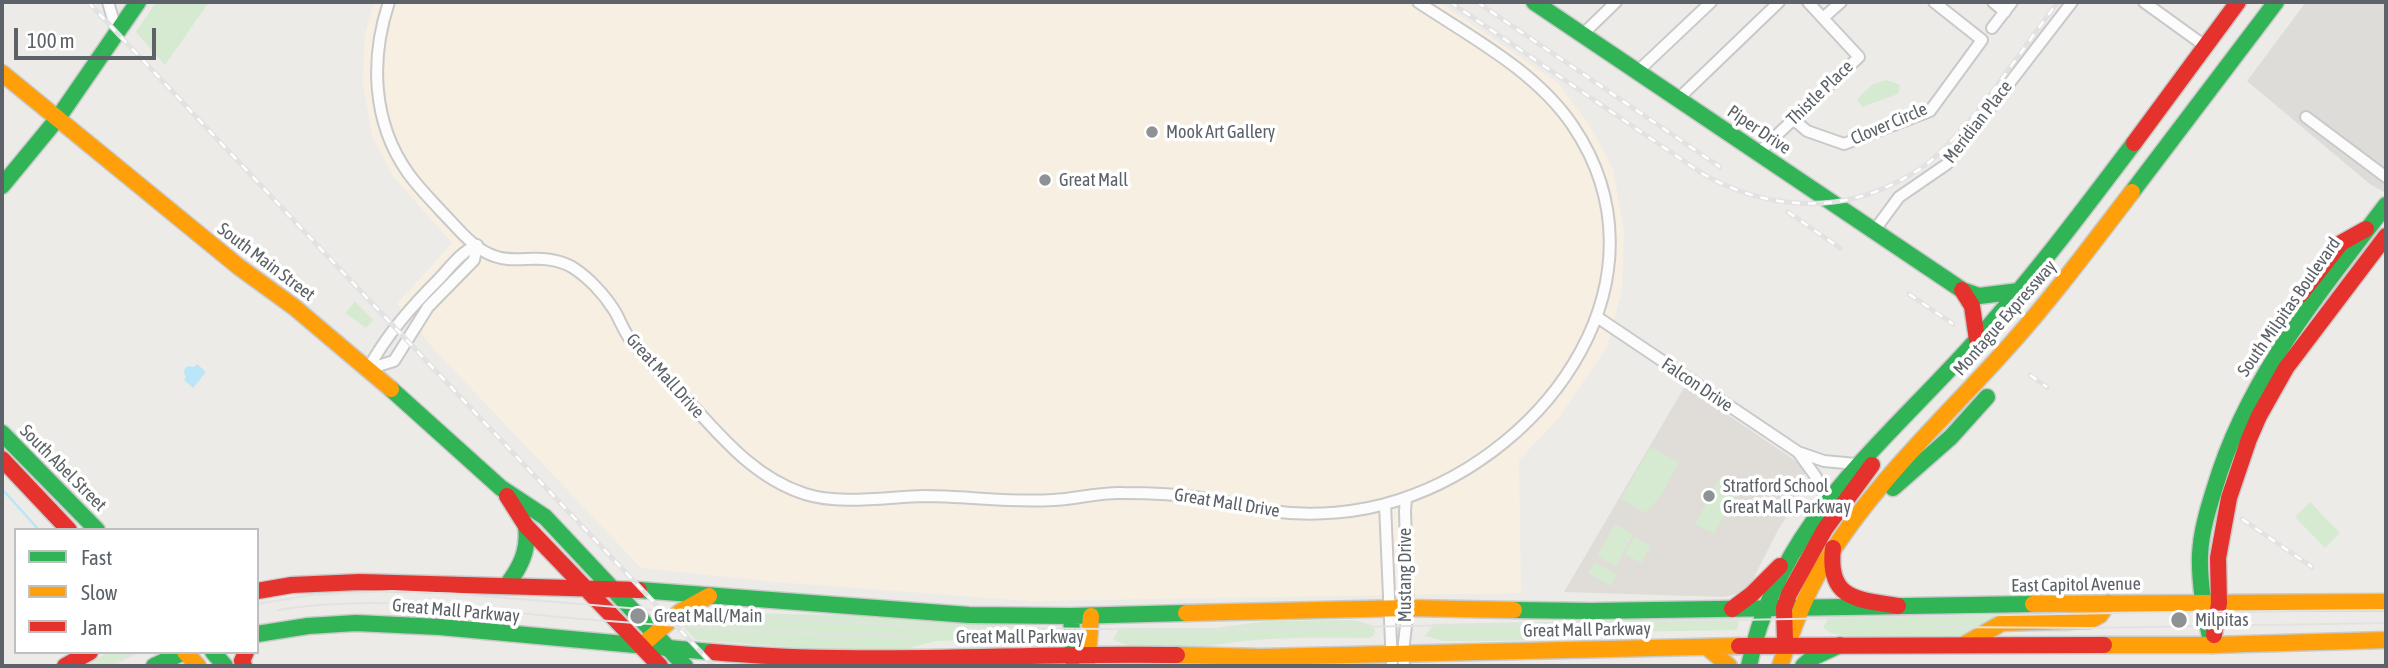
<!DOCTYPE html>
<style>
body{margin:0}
#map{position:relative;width:2388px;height:668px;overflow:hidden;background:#edebe8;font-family:"Asap Condensed",sans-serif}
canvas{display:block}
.frame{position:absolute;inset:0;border:4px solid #5c6267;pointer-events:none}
.legend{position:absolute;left:14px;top:528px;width:245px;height:126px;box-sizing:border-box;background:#fff;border:2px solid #bec0c2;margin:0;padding:9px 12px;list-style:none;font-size:21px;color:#5c6267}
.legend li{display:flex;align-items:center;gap:14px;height:35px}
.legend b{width:35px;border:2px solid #bec0c2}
.scale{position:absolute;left:14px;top:28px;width:142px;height:32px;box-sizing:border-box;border:4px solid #5c6267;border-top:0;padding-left:9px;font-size:21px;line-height:24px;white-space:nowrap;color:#5c6267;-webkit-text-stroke:5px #fff;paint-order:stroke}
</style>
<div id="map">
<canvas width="2388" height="668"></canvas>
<div class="frame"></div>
<ul class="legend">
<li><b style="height:9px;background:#30b455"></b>Fast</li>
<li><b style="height:9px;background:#ff9f0a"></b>Slow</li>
<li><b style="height:9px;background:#e5322d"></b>Jam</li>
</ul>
<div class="scale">100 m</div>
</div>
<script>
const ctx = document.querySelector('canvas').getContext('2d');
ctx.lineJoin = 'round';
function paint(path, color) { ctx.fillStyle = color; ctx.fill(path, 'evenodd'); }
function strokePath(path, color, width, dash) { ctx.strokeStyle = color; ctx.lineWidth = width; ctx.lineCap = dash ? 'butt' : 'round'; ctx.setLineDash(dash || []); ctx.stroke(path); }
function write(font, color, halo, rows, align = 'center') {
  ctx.font = font + ' "Asap Condensed",sans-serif'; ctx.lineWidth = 7; ctx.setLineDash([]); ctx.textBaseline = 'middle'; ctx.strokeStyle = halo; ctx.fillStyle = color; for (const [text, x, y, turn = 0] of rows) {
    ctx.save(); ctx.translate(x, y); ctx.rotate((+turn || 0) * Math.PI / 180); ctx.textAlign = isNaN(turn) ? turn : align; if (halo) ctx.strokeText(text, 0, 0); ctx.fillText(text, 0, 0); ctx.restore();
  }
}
paint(new Path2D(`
 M374 2H1439L1558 83 1590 126 1613 169 1624 232 1622 290 1607 347 1558 419 1519 460 1521 593 1029 601 776 582 641 568 433 348 397 304 452 243 393 176 372 135 363 83 365 35Z`), '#f7efe1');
paint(new Path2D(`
 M2306 2H2386V193L2371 185 2247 81Z`), '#dedcd9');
paint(new Path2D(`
 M1685 386 1790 457 1801 465 1806 473 1803 475 1805 487 1778 530 1751 583 1739 593 1724 597 1564 592Z`), '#e0dcd7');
paint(new Path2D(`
 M156 2H209L165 65 136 32Z
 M1887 80 1900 85 1898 94 1862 107 1857 99 1873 84Z
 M355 301 373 320 366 328 345 313Z
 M1650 447 1679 462 1662 494 1646 513 1621 499Z
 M1720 477 1726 481 1725 484 1738 491 1714 534 1695 524Z
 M2310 502 2340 533 2325 548 2295 517Z
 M1615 524 1633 534 1616 566 1597 556Z
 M1634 537 1651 546 1641 563 1625 554Z
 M1594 562 1617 574 1611 586 1588 573Z
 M693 609 734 613 842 615 1052 628 1056 635 1054 638 936 641 906 649 885 652 813 649 696 640 678 621Z
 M2083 612 2079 629 2067 632 1989 631 1955 636 1854 637 1831 633 1823 628 1828 618 1834 616Z
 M1729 618 1739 621 1737 630 1569 633 1537 640 1494 641H1443L1425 636 1434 624Z
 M1353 620 1372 625 1375 631 1374 635 1369 638C1331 638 1293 637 1256 640 1216 643 1148 660 1113 639L1120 628H1216L1268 621Z
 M109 652H138L114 666H82Z`), '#d6ead1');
paint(new Path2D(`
 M197 364 206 372 193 388 184 380 186 377 184 373 185 368 189 366 194 367Z`), '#bbe5f8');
strokePath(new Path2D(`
 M2 489 39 530`), '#bbe5f8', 2.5);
const street = new Path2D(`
 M108 2 117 33
 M389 2C370 59 372 122 408 173 418 187 430 199 441 211 456 226 473 249 494 256 518 265 543 251 572 267 588 277 604 294 614 310 621 321 624 334 634 344 649 362 666 378 682 394 718 433 752 477 805 494 839 505 887 497 924 496 967 496 1010 503 1053 500 1077 499 1099 492 1123 493 1149 493 1176 494 1202 498 1225 501 1248 508 1271 511 1313 517 1359 513 1399 500 1551 451 1674 276 1573 126 1536 71 1472 38 1418 2
 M1993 2 2005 12
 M2144 2 2205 46
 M1823 18 1841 2
 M1992 28 2012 2
 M1583 34 1616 2
 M1638 71 1711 2
 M1678 99 1779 2
 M2306 117 2386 177
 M1793 119 1807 131 1844 144 1930 111 1982 40 1934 2
 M1758 153 1859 57 1808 2
 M1874 231 1899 197 1947 164 2072 2
 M1597 317 1798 452 1824 461 1856 464
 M368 369 394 361 428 307 474 260 477 245
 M368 369C387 334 412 306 440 278 451 266 461 252 477 245
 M1798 452 1816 477 1826 500
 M1385 504 1392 666
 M1404 666 1403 652 1408 608 1405 511 1406 498`);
const fast = new Path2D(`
 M1534 2 1962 290 1979 296 2019 291
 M2 186 58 118 138 2
 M2132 192 2276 2
 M391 389 501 488 545 517 685 666
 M2 433 97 530
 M1893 488 1951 437 1987 397
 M507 585C521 566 529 550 526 526
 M639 590 969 615 1071 616 1186 613
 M1514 610 1591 611 2033 604
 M1071 616 1074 666
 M257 634 308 626 356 623 440 627 712 652
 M2212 645C2205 616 2199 585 2200 555 2201 532 2208 509 2215 487 2247 379 2319 293 2386 205
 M213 652 225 666
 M154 666 184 652
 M1749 666C1777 525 1882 445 1972 345 2030 281 2082 212 2134 143
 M1803 666 1812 658 1840 645`);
const slow = new Path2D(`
 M2 73 239 267 294 307 391 389
 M2033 604 2386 602
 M1186 613 1408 608 1514 610
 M1965 644 2002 623 2091 620 2100 615 2108 603
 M2104 645H2212L2386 640
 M641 646 680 612 709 596
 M1708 648 1729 666
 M185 652 198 666
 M1177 655 1262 657 1739 646
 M1087 666 1091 616
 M1780 666C1792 631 1804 596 1824 564 1874 482 1946 417 2009 346 2053 297 2092 244 2132 192`);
const jam = new Path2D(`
 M2134 143 2238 2
 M1962 290 1972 306 1977 340
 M2300 295 2341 243 2366 229
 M2 459 69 530
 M507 496 526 526 660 666
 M1833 548C1827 600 1857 599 1898 606
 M257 591 292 585 360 582 639 590
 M1732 609 1752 594 1780 566
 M2214 635 2219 603 2218 558 2229 498 2249 439 2259 416 2286 368 2386 236
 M1785 640 1784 608 1789 594 1825 529 1872 465
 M1739 646 2104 645
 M712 652C867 666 1022 652 1177 655
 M65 666 90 652
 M244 666 242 661 246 652`);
strokePath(street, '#c9c9c9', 14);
strokePath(fast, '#c9caca', 19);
strokePath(slow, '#c9caca', 19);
strokePath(jam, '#c9caca', 19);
strokePath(street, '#fcfcfc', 10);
strokePath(fast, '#30b455', 16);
strokePath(slow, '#ff9f0a', 16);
strokePath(jam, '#e5322d', 16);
strokePath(new Path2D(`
 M257 604 311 595 392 591 459 594 689 613 932 627 1192 630 2171 612 2386 610
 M278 610C374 594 474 609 570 618 683 627 796 635 910 636
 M1939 627 2088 628 2386 623
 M108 666 138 652`), '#e3e2e3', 2);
const rail = new Path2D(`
 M88 2 714 666
 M1450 2 1703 174C1765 209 1837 215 1901 180 1911 174 1923 168 1932 160 1980 116 2018 54 2058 2
 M1477 2 1720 167
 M1788 212 1840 248
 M1909 294 1953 324
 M2030 375 2047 387
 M2242 519 2312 567`);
strokePath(rail, '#e3e2e3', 5);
strokePath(rail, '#fff', 2.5, [8]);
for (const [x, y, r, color] of [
 [1152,132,7,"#8f9294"],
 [1045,180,7,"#8f9294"],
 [1709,496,7,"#8f9294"],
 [638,616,9,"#8f9294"],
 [2179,620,9,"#8f9294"]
]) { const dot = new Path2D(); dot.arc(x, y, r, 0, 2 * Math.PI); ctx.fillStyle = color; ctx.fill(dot); strokePath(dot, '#fff', 2.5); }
write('18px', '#5c6267', '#fff', [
 ["Thistle Place",1820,93,-44],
 ["Meridian Place",1978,122,-52],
 ["Clover Circle",1889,124,-23],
 ["Piper Drive",1759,130,34],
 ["South Main Street",266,262,37],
 ["South Milpitas Boulevard",2289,307,-55],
 ["Montague Expressway",2005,318,-49],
 ["Great Mall Drive",665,376,48],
 ["Falcon Drive",1697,385,34],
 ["South Abel Street",63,468,45],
 ["Great Mall Drive",1227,503,9],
 ["Mustang Drive",1405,575,-90],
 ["East Capitol Avenue",2076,585,-1],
 ["Great Mall Parkway",456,611,5],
 ["Great Mall Parkway",1587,630,-1],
 ["Great Mall Parkway",1020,637]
]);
write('18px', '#5c6267', '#fff', [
 ["Mook Art Gallery",1166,132],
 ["Great Mall",1059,180],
 ["Stratford School",1723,486],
 ["Great Mall Parkway",1723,507],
 ["Great Mall/Main",654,616],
 ["Milpitas",2195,620]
], 'left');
</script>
